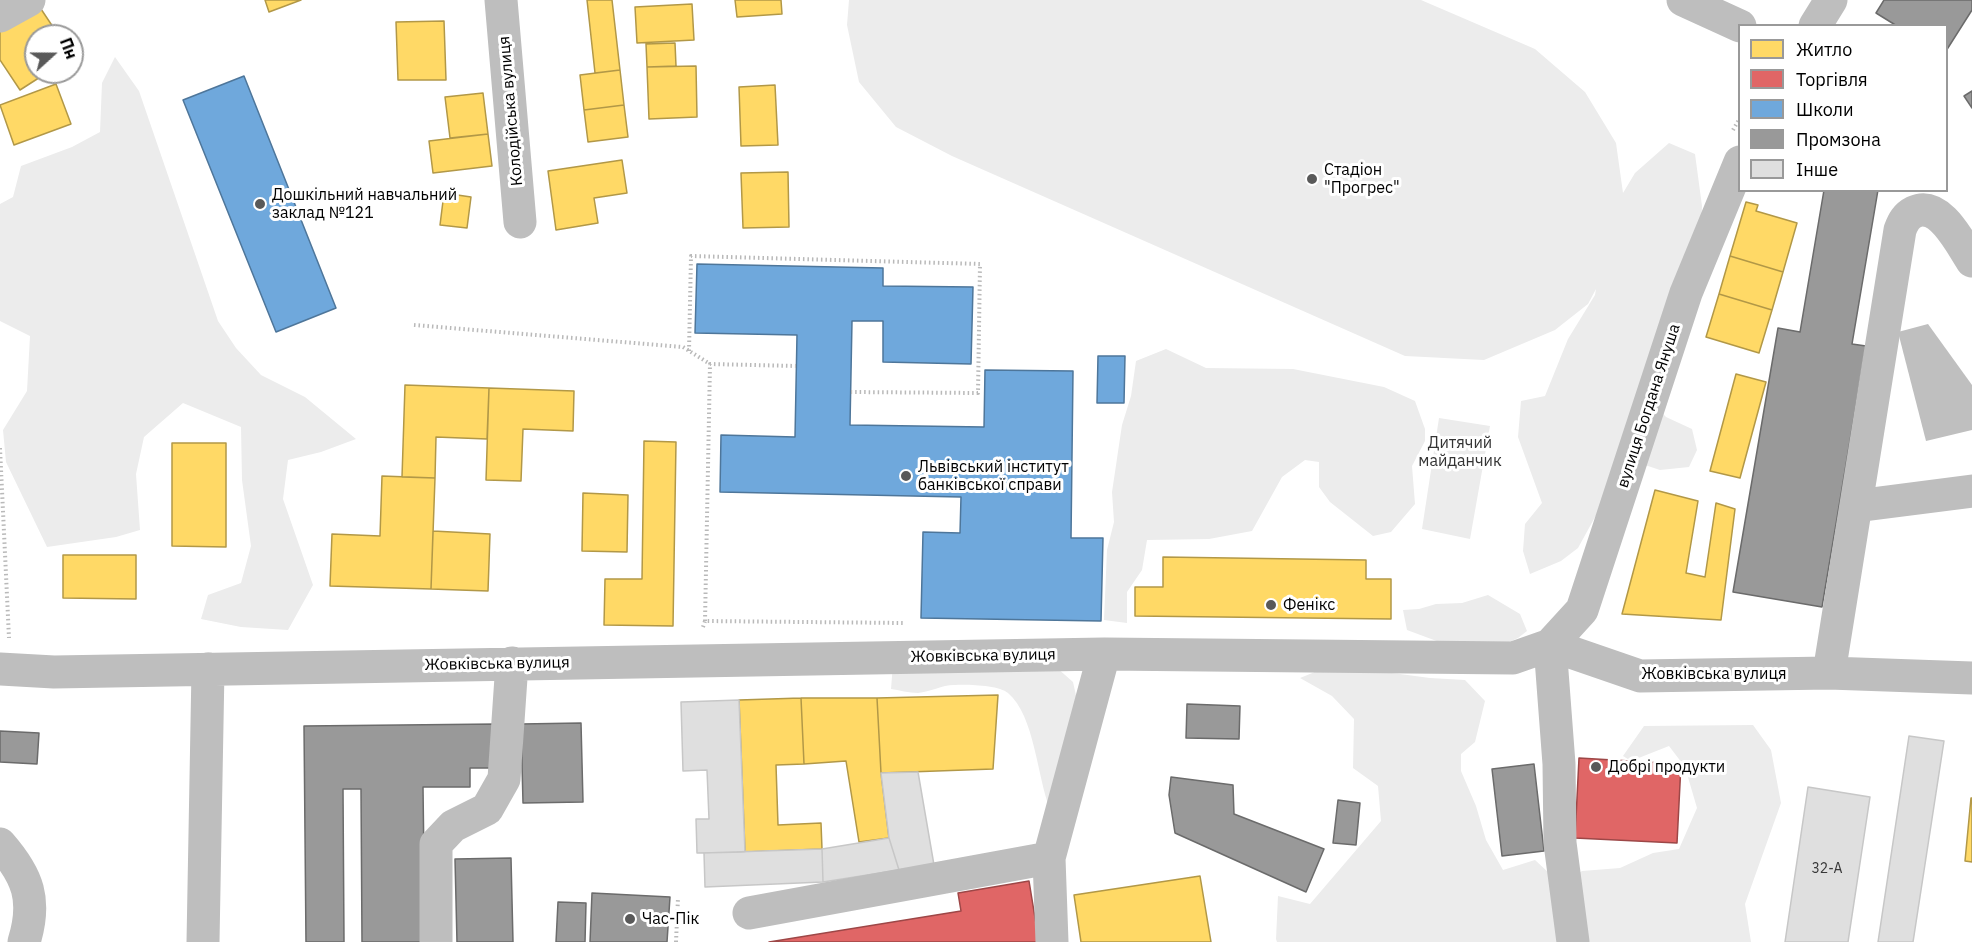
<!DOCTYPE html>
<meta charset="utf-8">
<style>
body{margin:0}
#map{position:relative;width:1972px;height:942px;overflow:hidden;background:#fff;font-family:"IBM Plex Sans",sans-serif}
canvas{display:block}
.legend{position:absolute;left:1738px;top:24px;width:210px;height:168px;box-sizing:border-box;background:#fff;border:2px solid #999;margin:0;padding:8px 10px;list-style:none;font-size:18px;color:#000}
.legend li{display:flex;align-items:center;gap:12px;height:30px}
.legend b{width:30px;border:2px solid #999}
.north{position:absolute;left:24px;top:24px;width:60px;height:60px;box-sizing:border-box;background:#fff;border:2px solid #999;border-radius:50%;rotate:69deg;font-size:16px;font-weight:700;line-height:24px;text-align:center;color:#000}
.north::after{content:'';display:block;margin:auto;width:21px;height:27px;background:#595959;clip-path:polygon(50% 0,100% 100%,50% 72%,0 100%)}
</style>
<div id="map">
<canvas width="1972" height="942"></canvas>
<ul class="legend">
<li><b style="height:16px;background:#ffd966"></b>Житло</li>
<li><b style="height:16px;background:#e06666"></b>Торгівля</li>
<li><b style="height:16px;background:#6fa8dc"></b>Школи</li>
<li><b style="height:16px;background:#999"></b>Промзона</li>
<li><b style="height:16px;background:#dfdfdf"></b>Інше</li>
</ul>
<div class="north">Пн</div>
</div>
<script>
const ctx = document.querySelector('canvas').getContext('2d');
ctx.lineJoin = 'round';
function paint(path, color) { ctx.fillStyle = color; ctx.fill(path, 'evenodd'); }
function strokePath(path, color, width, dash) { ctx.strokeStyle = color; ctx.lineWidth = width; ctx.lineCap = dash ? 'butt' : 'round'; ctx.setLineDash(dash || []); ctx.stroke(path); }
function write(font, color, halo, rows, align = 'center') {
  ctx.font = font + ' "IBM Plex Sans",sans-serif'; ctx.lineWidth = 6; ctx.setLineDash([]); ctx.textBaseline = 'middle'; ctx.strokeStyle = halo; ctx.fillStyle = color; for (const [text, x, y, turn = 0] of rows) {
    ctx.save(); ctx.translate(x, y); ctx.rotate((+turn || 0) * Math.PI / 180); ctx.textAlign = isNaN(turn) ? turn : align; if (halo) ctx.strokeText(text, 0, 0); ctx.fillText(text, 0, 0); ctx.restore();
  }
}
paint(new Path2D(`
 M849 0H1421L1535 49 1585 92 1616 143 1623 193 1635 173 1669 143 1695 154 1702 206 1701 230 1650 400 1666 417 1692 429 1697 450 1689 467 1660 470 1645 465 1600 508 1578 548 1561 561 1530 574 1523 551 1525 524 1542 503 1518 437 1521 401 1545 396 1568 339 1595 295 1596 289 1588 304 1555 330 1484 360 1405 356 952 156 896 127 859 82 847 25Z
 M115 57 139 91 218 321 236 348 261 375 305 397 356 439 321 452 288 460 283 499 313 585 288 630 241 627 201 619 208 595 241 583 251 546 242 480 241 427 183 403 144 437 136 474 140 530 116 537 47 547 6 462 3 430 27 391 30 336 0 321V204L13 197 21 166 72 147 100 132 102 83Z
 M1166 349 1206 368 1293 369 1384 387 1415 401 1425 429V441L1412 466 1415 504 1391 532 1373 536 1330 502 1319 487V462L1305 460 1282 477 1252 531 1209 539 1147 540 1142 570 1127 592V623L1104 620 1107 550 1114 522 1112 492 1122 425 1131 396 1136 361Z
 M1439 418 1490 426 1470 539 1422 529Z
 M1488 595 1520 614 1527 631 1518 638 1493 650 1450 646 1407 630 1403 610 1419 609 1436 604 1462 603Z
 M1048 660 1073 682 1077 700 1050 809C1037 777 1035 716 1008 693 999 685 966 684 954 685 942 685 930 692 918 693 909 693 899 690 891 689L893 664Z
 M1332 665 1430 678 1465 680 1485 701 1475 742 1461 754V771L1476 806 1486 840 1503 870 1535 860 1562 885 1582 871 1620 868 1653 853 1679 849 1697 808 1685 767 1669 746 1631 761 1623 756 1644 726 1753 725 1771 750 1781 803 1745 904 1751 942H1277L1276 939 1278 896 1310 904 1381 821 1378 786 1353 768 1354 719 1332 696 1300 678Z`), '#ececec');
paint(new Path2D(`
 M1928 324 1972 385V430L1926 441 1898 332Z`), '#bfbfbf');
const homes = new Path2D(`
 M265 0H301L269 12Z
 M587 0H612L620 70 595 73Z
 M735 0H781L782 14 737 17Z
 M37 3 59 36H36V72H48L20 90 0 60V27Z
 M692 4 694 40 637 43 635 7Z
 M444 21 446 80H398L396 22Z
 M675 43 676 66 647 67 646 44Z
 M696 66 697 117 649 119 647 67Z
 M620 70 624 105 584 110 580 75Z
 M56 84 71 124 14 145 0 105Z
 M775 85 778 145 741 146 739 87Z
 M483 93 488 134 450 138 445 97Z
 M624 105 628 137 588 142 584 110Z
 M488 134 492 166 433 173 429 141Z
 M622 160 627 193 594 198 598 223 556 230 548 171Z
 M788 172 789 227 743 228 741 173Z
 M444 193 471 197 467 228 440 225Z
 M1746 202 1758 205 1756 211 1797 223 1783 272 1730 256Z
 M1730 256 1783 272 1772 310 1719 294Z
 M1719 294 1772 310 1759 353 1706 337Z
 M1736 374 1766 382 1740 478 1710 471Z
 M405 385 489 388 487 439 436 437 435 478 402 477Z
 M489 388 574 391 573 431 523 429 521 481 486 480Z
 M644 441 676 442 673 626 604 625 605 579H642Z
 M172 443H226V547L172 546Z
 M382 476 435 478 431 589 330 586 332 534 380 536Z
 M1655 490 1698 501 1686 573 1705 577 1716 503 1735 509 1721 620 1622 614Z
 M583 493 628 495 627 552 582 551Z
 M433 531 490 534 488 591 431 589Z
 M63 555H136V599L63 598Z
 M1163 557 1366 560V579H1391V619L1135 616V587H1163Z
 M998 695 993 769 881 773 877 698Z
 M801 698 804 764 776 765 778 825 821 823 822 849 745 852 739 700Z
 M801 698H877L881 773 889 838 859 842 846 761 804 764Z
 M1971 798H1972V862L1965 861Z
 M1200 876 1211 942H1081L1074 895Z`);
paint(homes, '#ffd966');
strokePath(homes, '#b29847', 1.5);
const shops = new Path2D(`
 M1579 758 1681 764 1677 843 1575 838Z
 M1029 881 1039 942H769L961 911 958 893Z`);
paint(shops, '#e06666');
strokePath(shops, '#9d4747', 1.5);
const schools = new Path2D(`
 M244 76 336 308 276 332 183 100Z
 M697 264 883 268V286L973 287 971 364 883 362V321H852L850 425 984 427 985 370 1073 371 1071 538H1103L1101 621 921 618 923 532 960 533 961 497 720 492 721 435 795 437 797 335 695 333Z
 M1098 356H1125L1124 403H1097Z`);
paint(schools, '#6fa8dc');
strokePath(schools, '#4e769a', 1.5);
const industry = new Path2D(`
 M1884 0H1972V10L1946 51V26H1897L1876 13Z
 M1972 91V108L1964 96Z
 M1824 190H1878L1852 344 1866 346 1822 607 1733 592 1778 328 1800 332Z
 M1187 704 1240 706 1239 739 1186 738Z
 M581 723 583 802 523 803 521 724Z
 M497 724V768H470V787H423L425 942H362L361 789H343L344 942H306L304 726Z
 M0 731 39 733 37 764 0 762Z
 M1534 764 1544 851 1502 856 1492 769Z
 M1171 777 1233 785 1234 814 1324 849 1306 892 1175 833 1169 795Z
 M1338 800 1360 803 1356 845 1333 843Z
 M511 858 513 942H457L455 859Z
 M592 893 670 897 667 942H590Z
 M558 902 586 903 585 942H556Z`);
paint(industry, '#999');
strokePath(industry, '#6b6b6b', 1.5);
const building = new Path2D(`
 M739 700 745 852 697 853 696 819H709L707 770 683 771 681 702Z
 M1909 736 1944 741 1913 942H1878Z
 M918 772 934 865 899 870 889 838 881 773Z
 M1808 787 1870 797 1848 942H1785Z
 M889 838 899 870 823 882 822 849Z
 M822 849 823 882 705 887 704 853Z`);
paint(building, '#dfdfdf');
strokePath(building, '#c7c7c7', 1.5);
strokePath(new Path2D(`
 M1733 130 1740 118
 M414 325 683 347 710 364
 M689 351 691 256 980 264 978 393 851 392
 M0 448 9 638
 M705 621 710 364 796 366
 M703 627 705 621 904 623
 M676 942 678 898`), '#b9b9b9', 4, [1.5, 3]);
strokePath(new Path2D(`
 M501 0 520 222
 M1683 0 1740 26
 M0 16 29 0
 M1815 26 1831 0
 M1856 506 1972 491
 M1550 645 1582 610 1686 293 1740 162
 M1550 645 1559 764 1560 843 1573 942
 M0 669 54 672 1104 654 1513 658 1550 645 1640 676 1829 673 1972 678
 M1829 673 1900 230C1903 222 1906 216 1914 212 1940 200 1960 243 1972 261
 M0 844C28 876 37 900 24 942
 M1049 858 1052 942
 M749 913 1049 858 1104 654
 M203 942 208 669
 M436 942V844L453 826 487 809 504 779 512 663`), '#bebebe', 33);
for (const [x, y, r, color] of [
 [1312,179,6,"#595959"],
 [260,204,6,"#595959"],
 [906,476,6,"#595959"],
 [1271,605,6,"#595959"],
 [1596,767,6,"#595959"],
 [630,919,6,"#595959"]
]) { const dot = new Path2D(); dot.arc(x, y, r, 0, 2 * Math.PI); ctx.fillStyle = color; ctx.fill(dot); strokePath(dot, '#fff', 2); }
write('14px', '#383838', null, [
 ["32-А",1827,869]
]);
write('16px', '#000', '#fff', [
 ["Колодійська вулиця",511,111,-95],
 ["вулиця Богдана Януша",1649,406,-72],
 ["Жовківська вулиця",983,656,-1],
 ["Жовківська вулиця",497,664,-1],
 ["Жовківська вулиця",1714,674]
]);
write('16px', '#000', '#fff', [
 ["Стадіон",1324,170],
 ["\"Прогрес\"",1324,188],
 ["Дошкільний навчальний",272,195],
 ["заклад №121",272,213],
 ["Львівський інститут",918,467],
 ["банківської справи",918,485],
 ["Фенікс",1283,605],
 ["Добрі продукти",1608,767],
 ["Час-Пік",642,919]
], 'left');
write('16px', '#333', '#fff', [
 ["Дитячий",1460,443],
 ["майданчик",1460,461]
]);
</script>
